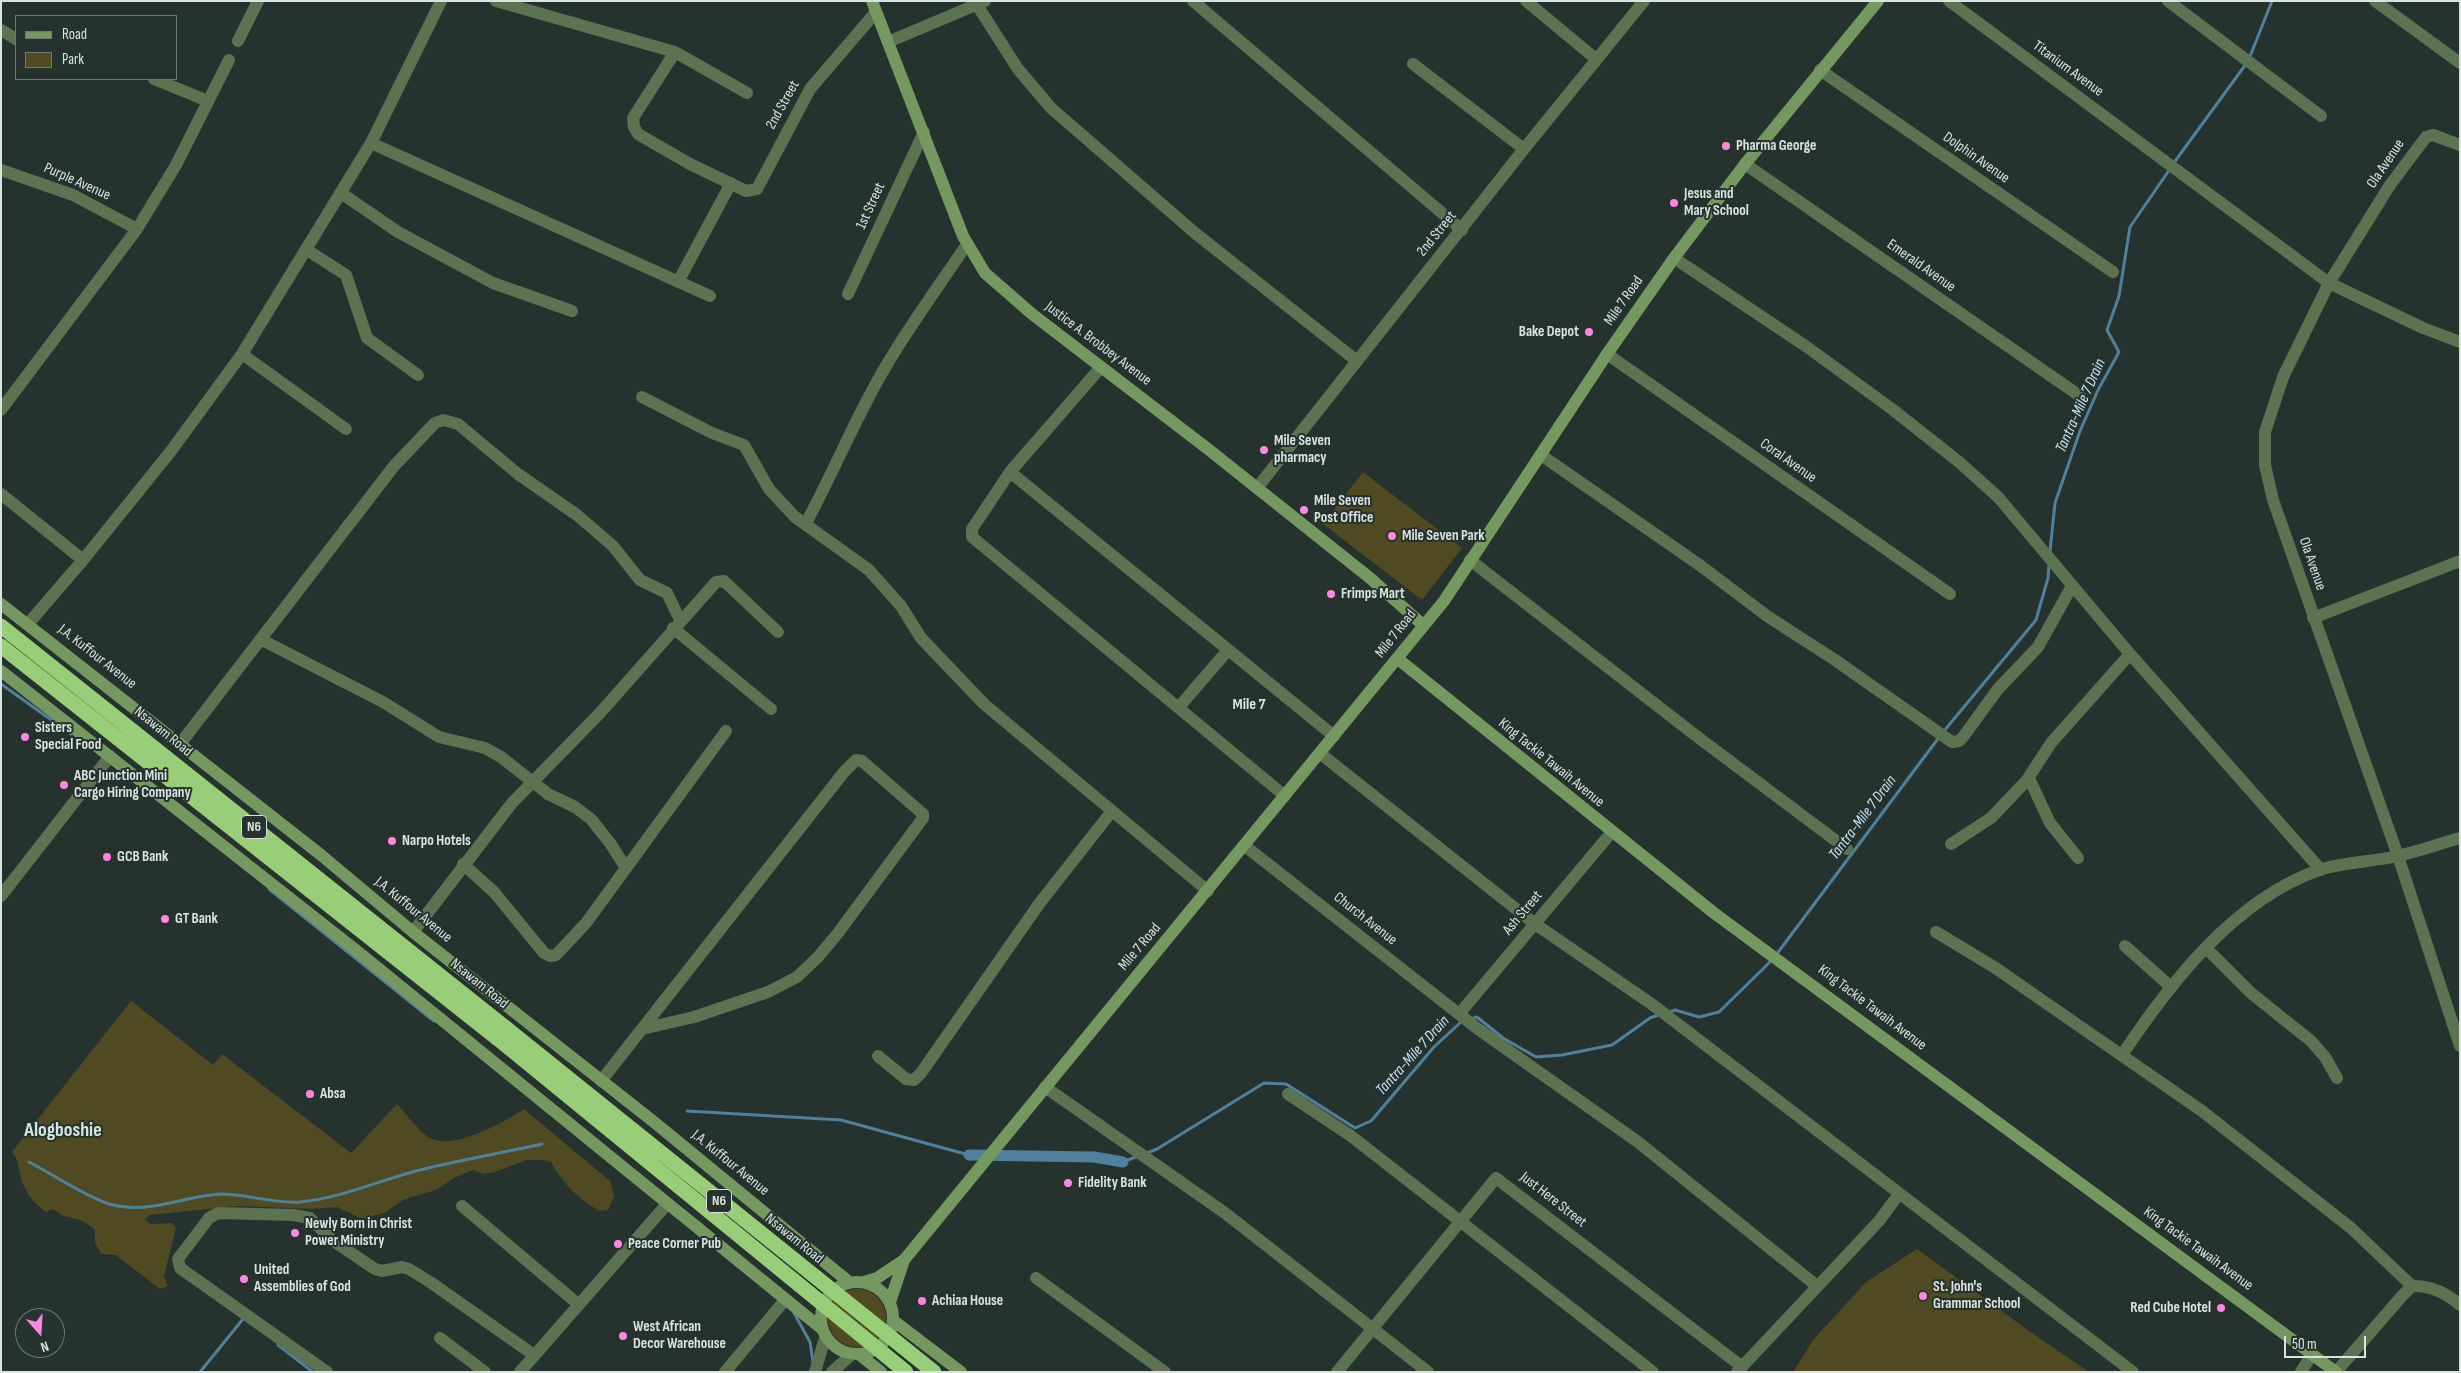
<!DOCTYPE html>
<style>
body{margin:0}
#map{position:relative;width:2461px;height:1373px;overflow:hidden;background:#25322d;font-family:"Sofia Sans Condensed",sans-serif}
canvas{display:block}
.frame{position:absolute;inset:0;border:2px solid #dbe2df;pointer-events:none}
.legend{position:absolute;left:15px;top:15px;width:162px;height:65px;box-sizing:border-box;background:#25322d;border:1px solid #6e7874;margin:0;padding:6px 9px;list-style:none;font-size:15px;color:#dbe2df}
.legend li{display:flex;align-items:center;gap:10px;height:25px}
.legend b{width:25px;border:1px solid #6e7874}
.north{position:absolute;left:15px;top:1308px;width:50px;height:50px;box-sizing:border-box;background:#25322d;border:1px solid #6e7874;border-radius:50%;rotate:161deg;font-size:14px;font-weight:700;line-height:20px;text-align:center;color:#dbe2df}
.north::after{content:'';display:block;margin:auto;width:18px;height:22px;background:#fd86e3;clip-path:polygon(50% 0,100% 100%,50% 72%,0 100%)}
.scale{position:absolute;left:2284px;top:1336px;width:82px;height:22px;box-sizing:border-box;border:2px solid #dbe2df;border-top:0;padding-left:6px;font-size:15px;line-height:18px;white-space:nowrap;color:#dbe2df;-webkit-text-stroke:4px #25322d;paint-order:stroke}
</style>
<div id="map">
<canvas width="2461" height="1373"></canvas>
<div class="frame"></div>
<ul class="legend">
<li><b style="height:6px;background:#759760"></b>Road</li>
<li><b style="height:14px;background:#504a22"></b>Park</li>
</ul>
<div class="north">N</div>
<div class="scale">50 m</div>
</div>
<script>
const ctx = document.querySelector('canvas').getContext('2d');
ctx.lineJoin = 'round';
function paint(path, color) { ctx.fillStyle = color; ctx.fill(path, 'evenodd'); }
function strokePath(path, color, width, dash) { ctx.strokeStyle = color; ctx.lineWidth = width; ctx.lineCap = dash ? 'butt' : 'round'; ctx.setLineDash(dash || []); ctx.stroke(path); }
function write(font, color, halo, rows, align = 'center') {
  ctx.font = font + ' "Sofia Sans Condensed",sans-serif'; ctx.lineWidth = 4; ctx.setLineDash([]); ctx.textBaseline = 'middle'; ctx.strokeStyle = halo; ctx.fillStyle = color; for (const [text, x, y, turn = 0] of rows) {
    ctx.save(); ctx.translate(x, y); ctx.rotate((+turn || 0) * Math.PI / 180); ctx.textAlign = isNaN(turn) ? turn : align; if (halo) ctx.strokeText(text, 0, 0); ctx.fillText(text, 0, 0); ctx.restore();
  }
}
paint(new Path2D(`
 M1363 472 1462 548 1422 600 1323 524Z
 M131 1001 213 1065 222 1054 351 1153 397 1104C406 1113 419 1132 430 1138 452 1151 505 1122 524 1109L610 1181 614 1196 608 1210 599 1211C578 1198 563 1184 551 1162L543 1160H527L495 1172 483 1174 473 1170 454 1178 436 1190 405 1199 384 1213 362 1219 337 1207 312 1209 237 1206 150 1215 145 1219 150 1224 172 1223 176 1228 164 1276 168 1286 160 1289 116 1255 101 1254 95 1242V1230C77 1213 70 1223 53 1209L46 1212C34 1204 25 1192 21 1178 18 1168 19 1160 12 1152Z
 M1917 1249 2029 1331 2089 1372H1793L1813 1340 1866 1282Z
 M828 1318a29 29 0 1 1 58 0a29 29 0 1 1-58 0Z`), '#504a22');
strokePath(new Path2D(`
 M2249 59 2272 1
 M2173 164 2246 64
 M2050 551 2055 503 2080 431 2098 390 2119 352 2107 330 2119 296 2130 227 2170 169
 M1 684 71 734
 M1944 731 2036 620 2048 578 2049 565
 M269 889 434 1021
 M1776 955 1940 736
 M1669 1012 1675 1010 1699 1017 1719 1012 1772 960
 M1470 1019 1477 1017 1503 1038 1536 1057 1562 1055 1612 1045 1650 1018 1661 1014
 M687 1111 841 1120 969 1155
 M1147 1153 1157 1149 1264 1083 1286 1084 1355 1128 1371 1121 1434 1047 1462 1021
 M29 1162C52 1174 87 1197 109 1204 148 1215 183 1196 221 1194 247 1194 274 1204 300 1202 342 1198 380 1180 420 1170 460 1160 502 1153 542 1144
 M1123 1162 1138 1156
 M794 1313 810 1342 813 1362
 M278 1345 313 1372
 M200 1372 243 1319H245`), '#4f809c', 3);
strokePath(new Path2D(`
 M969 1155 1094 1157 1123 1162`), '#4f809c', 11);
strokePath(new Path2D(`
 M496 1 675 52 747 93
 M1193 1 1462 230
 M1526 1 1596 59
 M1949 1 2329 283 2423 328 2460 342
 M2168 1 2321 116
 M2375 1 2460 63
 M977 5 1018 69 1051 108 1195 233 1357 361
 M1 30 16 39
 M238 41 258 1
 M888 42 985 1
 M675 52 633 118 634 127 638 134 690 164 746 191 757 189 810 89 876 12
 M1413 64 1524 149
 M1820 70 2113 272
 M154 79 208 101
 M371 143 710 296
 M2460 145 2433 135 2426 137 2390 185 2329 283 2283 377 2265 432V465L2273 500 2398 856 2460 1046
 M1745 164 2080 396
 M1 170 73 195 137 229
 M341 193 398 232 493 283 572 311
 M307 250 346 275 367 338 418 375
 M1674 258 1807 347 1892 409 1959 462 1998 497 2130 654 2321 870
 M678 282 731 183
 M848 294 924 132
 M242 354 346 429
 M1607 354 1950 594
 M1101 367 1010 472 972 529V537L1285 796
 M642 397 712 433 744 445 769 489 781 502 795 517 869 570 901 606 921 638 984 704 1208 891
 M1 410 137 229 176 165 229 60
 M1541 455 1701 566 1767 616 1835 660 1952 742 1959 741 1963 737 1998 689 2038 647 2072 586
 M1010 472 1334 736
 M1257 488 1524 149 1644 1
 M1 494 83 560
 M806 523C835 470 857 413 889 361 913 321 941 283 967 244
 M1470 560 1695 735 1847 849
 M2313 618 2460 561
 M28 624 83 560 171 451 242 354 371 143 441 1
 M673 628 771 709
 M262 640 383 702 439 737 485 748 501 757 548 794 575 807 591 819 610 843 626 868
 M1179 707 1228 650
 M180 744 394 466 435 423 443 420 458 424 518 474 577 515 613 546 640 580 667 593 680 620
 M1321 754 1535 924 1653 1005 2133 1372
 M2029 778 2050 823 2078 858
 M1951 844 1991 818 2027 780 2051 743 2130 654
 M1245 846 1478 1029 1638 1142 1817 1286
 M463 864 494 892 544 953 550 956 556 955 586 923 726 731
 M1 896 110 756
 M413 932 512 803 600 713 716 582 724 581 778 632
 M1936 932 1994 967 2202 1111 2351 1228 2412 1286C2431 1286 2445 1292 2460 1305
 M2125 946 2171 987
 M2207 949 2251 993 2311 1041 2325 1057 2337 1078
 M1460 1013 1611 833
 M2122 1055C2170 983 2234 900 2319 870 2343 862 2372 862 2398 856 2418 851 2439 844 2460 838
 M878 1056 906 1079 914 1080 921 1073 1039 904 1112 811
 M601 1081 844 772 856 760 862 761 923 814V818L838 933 818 957 797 977 768 992 694 1017 642 1029
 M1045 1087 1225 1213 1428 1372
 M1288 1094 1351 1136 1653 1372
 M462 1206 578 1304
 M1036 1278 1165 1372
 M440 1338 485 1372
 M327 1372 180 1268 178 1259 209 1218 218 1213 293 1215 310 1218 332 1240 375 1269 382 1271 402 1267 409 1269 430 1282 534 1355
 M520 1372 667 1204
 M725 1372 785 1300
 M815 1372 825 1338
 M832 1372 851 1355
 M1337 1372 1496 1178 1741 1366
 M1737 1372 1879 1221 1899 1194
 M2301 1372 2312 1354
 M2336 1372 2402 1296 2412 1286`), '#5c7250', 12);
strokePath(new Path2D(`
 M872 1 963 236 985 273 1032 314 1208 449 1370 578 1423 625
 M1 604 321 855 413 932 654 1122 849 1282
 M1398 659 1714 913 2336 1372
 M1 671 357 951 821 1328
 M821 1318a36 36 0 1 1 72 0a36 36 0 1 1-72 0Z
 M864 1282 877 1278 904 1260 1444 601 1607 354 1674 258 1745 164 1878 1
 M890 1302 904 1260
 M894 1321 961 1372
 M860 1355 881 1372`), '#759760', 12);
strokePath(new Path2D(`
 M1 626 506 1028
 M1 646 497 1038`), '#99ce78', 15);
strokePath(new Path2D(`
 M506 1028 934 1372
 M497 1038 906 1372`), '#99ce78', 15);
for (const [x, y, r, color] of [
 [1726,146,5,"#fd86e3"],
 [1674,203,5,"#fd86e3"],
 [1589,332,5,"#fd86e3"],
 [1264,450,5,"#fd86e3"],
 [1304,510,5,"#fd86e3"],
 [1392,536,5,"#fd86e3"],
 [1331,594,5,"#fd86e3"],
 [25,737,5,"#fd86e3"],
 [64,785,5,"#fd86e3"],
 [392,841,5,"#fd86e3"],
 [107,857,5,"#fd86e3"],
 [165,919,5,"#fd86e3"],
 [310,1094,5,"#fd86e3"],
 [1068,1183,5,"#fd86e3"],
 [295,1233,5,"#fd86e3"],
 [618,1244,5,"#fd86e3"],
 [244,1279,5,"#fd86e3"],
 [1923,1296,5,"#fd86e3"],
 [922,1301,5,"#fd86e3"],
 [2221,1308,5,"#fd86e3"],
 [623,1336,5,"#fd86e3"]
]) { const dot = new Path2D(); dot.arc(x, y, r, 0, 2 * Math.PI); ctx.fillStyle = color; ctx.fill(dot); strokePath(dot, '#25322d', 2); }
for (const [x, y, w] of [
 [254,827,25],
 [719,1201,25]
]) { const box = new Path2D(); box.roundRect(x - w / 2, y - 11.5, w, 23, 4); ctx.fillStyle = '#25322d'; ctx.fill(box); strokePath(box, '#dbe2df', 1); }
write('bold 14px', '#dbe2df', null, [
 ["N6",254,827],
 ["N6",719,1201]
]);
write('15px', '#dbe2df', '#25322d', [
 ["Titanium Avenue",2068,69,36],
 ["2nd Street",783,105,-61],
 ["Dolphin Avenue",1976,158,35],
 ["Ola Avenue",2386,164,-56],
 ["Purple Avenue",77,182,24],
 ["1st Street",871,206,-65],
 ["2nd Street",1437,234,-51],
 ["Emerald Avenue",1921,266,35],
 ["Mile 7 Road",1624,301,-55],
 ["Justice A. Brobbey Avenue",1098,344,37],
 ["Coral Avenue",1788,461,35],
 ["Ola Avenue",2312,564,71],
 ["Mile 7 Road",1396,634,-52],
 ["J.A. Kuffour Avenue",97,657,38],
 ["Nsawam Road",163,732,39],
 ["King Tackie Tawaih Avenue",1551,763,39],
 ["J.A. Kuffour Avenue",413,910,39],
 ["Ash Street",1523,913,-50],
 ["Church Avenue",1365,919,38],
 ["Mile 7 Road",1140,947,-50],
 ["Nsawam Road",479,984,39],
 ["King Tackie Tawaih Avenue",1872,1008,37],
 ["J.A. Kuffour Avenue",730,1163,39],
 ["Just Here Street",1553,1200,38],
 ["Nsawam Road",794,1239,39],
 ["King Tackie Tawaih Avenue",2198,1249,36]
]);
write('bold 15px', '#dbe2df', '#25322d', [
 ["Pharma George",1736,146],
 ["Jesus and",1684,194],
 ["Mary School",1684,211],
 ["Bake Depot",1579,332,"right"],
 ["Mile Seven",1274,441],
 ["pharmacy",1274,458],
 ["Mile Seven",1314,501],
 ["Post Office",1314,518],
 ["Mile Seven Park",1402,536],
 ["Frimps Mart",1341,594],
 ["Sisters",35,728],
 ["Special Food",35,745],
 ["ABC Junction Mini",74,776],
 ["Cargo Hiring Company",74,793],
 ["Narpo Hotels",402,841],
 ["GCB Bank",117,857],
 ["GT Bank",175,919],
 ["Absa",320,1094],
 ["Fidelity Bank",1078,1183],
 ["Newly Born in Christ",305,1224],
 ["Power Ministry",305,1241],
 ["Peace Corner Pub",628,1244],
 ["United",254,1270],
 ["Assemblies of God",254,1287],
 ["St. John's",1933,1287],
 ["Grammar School",1933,1304],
 ["Achiaa House",932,1301],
 ["Red Cube Hotel",2211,1308,"right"],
 ["West African",633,1327],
 ["Decor Warehouse",633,1344]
], 'left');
write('italic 16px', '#c8e5f7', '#25322d', [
 ["Tantra-Mile 7 Drain",2081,406,-66],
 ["Tantra-Mile 7 Drain",1863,818,-53],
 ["Tantra-Mile 7 Drain",1413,1056,-48]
]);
write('bold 16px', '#d6e6df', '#25322d', [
 ["Mile 7",1249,705]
]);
write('bold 20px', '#d6e6df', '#25322d', [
 ["Alogboshie",63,1131]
]);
</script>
